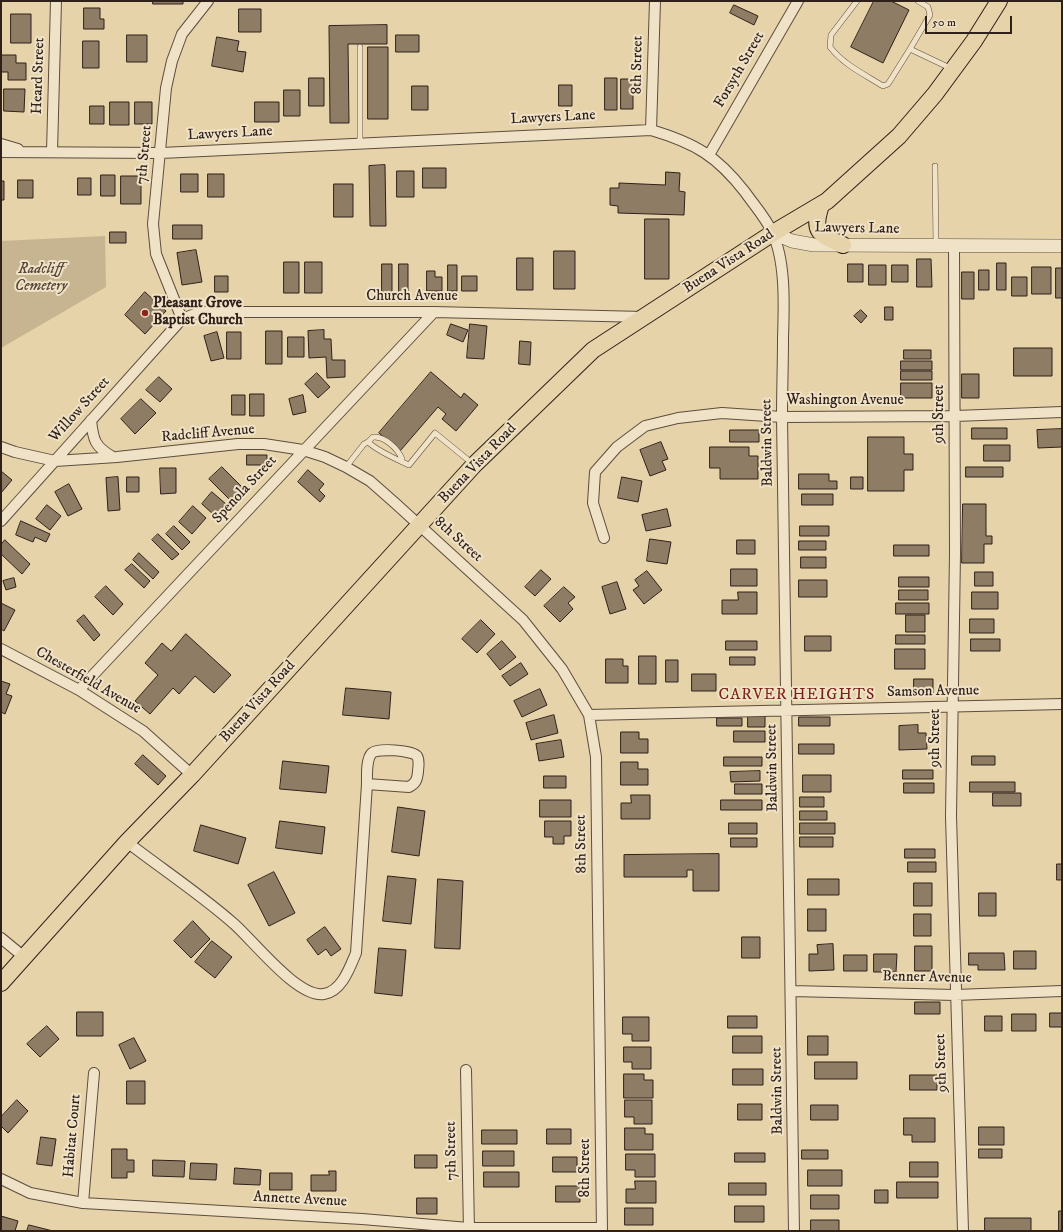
<!DOCTYPE html>
<style>
body{margin:0}
#map{position:relative;width:1063px;height:1232px;overflow:hidden;background:#e6d3a9;font-family:"IM FELL DW Pica",serif}
canvas{display:block}
.frame{position:absolute;inset:0;border:2px solid #2f201a;pointer-events:none}
.scale{position:absolute;left:925px;top:16px;width:87px;height:18px;box-sizing:border-box;border:2px solid #2f201a;border-top:0;padding-left:5px;font-size:12px;line-height:14px;white-space:nowrap;color:#2f201a;-webkit-text-stroke:3px #efe2c7;paint-order:stroke}
</style>
<div id="map">
<canvas width="1063" height="1232"></canvas>
<div class="frame"></div>
<div class="scale">50 m</div>
</div>
<script>
const ctx = document.querySelector('canvas').getContext('2d');
ctx.lineJoin = 'round';
function paint(path, color) { ctx.fillStyle = color; ctx.fill(path, 'evenodd'); }
function strokePath(path, color, width, dash) { ctx.strokeStyle = color; ctx.lineWidth = width; ctx.lineCap = dash ? 'butt' : 'round'; ctx.setLineDash(dash || []); ctx.stroke(path); }
function write(font, color, halo, rows, align = 'center') {
  ctx.font = font + ' "IM FELL DW Pica",serif'; ctx.lineWidth = 4; ctx.setLineDash([]); ctx.textBaseline = 'middle'; ctx.strokeStyle = halo; ctx.fillStyle = color; for (const [text, x, y, turn = 0] of rows) {
    ctx.save(); ctx.translate(x, y); ctx.rotate((+turn || 0) * Math.PI / 180); ctx.textAlign = isNaN(turn) ? turn : align; if (halo) ctx.strokeText(text, 0, 0); ctx.fillText(text, 0, 0); ctx.restore();
  }
}
paint(new Path2D(`
 M105 236 106 287 1 348V241Z`), '#c7b591');
const building = new Path2D(`
 M153 1H183V4H153Z
 M874 1H891L909 10 883 63 851 47Z
 M734 5 758 16 754 25 730 13Z
 M84 8H100V19H104V29H84Z
 M239 9H261V32H239Z
 M11 14H31V43H11Z
 M387 25V44H348L349 123H330L329 26Z
 M127 35H147V62H127Z
 M396 35H419V52H396Z
 M217 37 239 41 237 51 246 52 243 72 212 66Z
 M83 41H99V68H83Z
 M368 47H388V119H368Z
 M1 55H16V63H26V80H8V72H1Z
 M309 78H324V106H309Z
 M605 78H617V110H605Z
 M621 79H633V109H621Z
 M559 85H572V106H559Z
 M412 86H428V110H412Z
 M4 89H25L24 112 4 111Z
 M284 90H300V116H284Z
 M110 102H129V125H110Z
 M135 102H152V124H135Z
 M255 102H279V122H255Z
 M90 106H104V124H90Z
 M385 165 386 226H370L369 166Z
 M423 168H446V188H423Z
 M397 171H414V197H397Z
 M666 172 680 173 679 191 685 192 684 215 618 213V206L610 205V188H619V183L665 185Z
 M181 174H198V192H181Z
 M208 174H224V197H208Z
 M101 175H115V196H101Z
 M121 176H141V204H121Z
 M78 178H91V195H78Z
 M18 180H33V198H18Z
 M1 181H4V200H1Z
 M334 184H353V217H334Z
 M645 219H669V279H645Z
 M173 225H202V239H173Z
 M110 232H126V243H110Z
 M196 250 202 282 182 285 177 253Z
 M554 251H575V289H554Z
 M517 258H533V290H517Z
 M917 259H931L932 287H917Z
 M284 262H299V293H284Z
 M305 262H322V293H305Z
 M997 263H1006V290H997Z
 M382 264H392V292H382Z
 M399 264H408V292H399Z
 M848 264H863V282H848Z
 M448 265H457V291H448Z
 M869 265H886V285H869Z
 M892 265H908V282H892Z
 M1032 267H1051V294H1032Z
 M1056 268H1062V298H1056Z
 M979 270H989V290H979Z
 M427 271H435V277H442V291H427Z
 M962 272H974V299H962Z
 M215 276H228V292H215Z
 M462 276H477V291H462Z
 M1012 277H1027V296H1012Z
 M145 292 166 311 145 334 125 315Z
 M885 307H893V320H885Z
 M861 310 867 316 861 323 854 316Z
 M451 324 468 330 463 342 447 335Z
 M470 324 487 326 484 359 467 358Z
 M324 330V339H331L332 360H345V377L327 378 326 357 309 358 308 331Z
 M266 331H282V364H266Z
 M217 332 224 358 211 361 204 336Z
 M227 332H241V359H227Z
 M288 337H304V357H288Z
 M520 341 531 342 530 365 519 364Z
 M1014 348H1052V376H1014Z
 M904 350H931V359H904Z
 M901 361H932V370H901Z
 M901 371H932V380H901Z
 M431 372 461 398 464 393 478 405 456 431 442 419 446 414 438 407 400 451 379 433Z
 M317 373 330 387 318 398 305 384Z
 M962 374H979V398H962Z
 M159 377 172 389 160 402 146 390Z
 M901 383H932V398H901Z
 M250 394H264V416H250Z
 M232 395H245V415H232Z
 M303 395 306 412 293 415 289 399Z
 M141 399 156 413 135 434 121 419Z
 M972 428H1007V439H972Z
 M1062 429V447L1038 448 1037 430Z
 M730 430H759V442H730Z
 M868 437H904V454H913V470H904V491H868Z
 M661 442 668 459 662 461 666 470 650 476 640 450Z
 M984 445H1010V461H984Z
 M710 447H749V456H758V479H720V468H710Z
 M247 455H267V465H247Z
 M222 467 242 487 230 500 209 479Z
 M966 467H1003V477H966Z
 M160 468H176V493L161 494Z
 M308 470 324 484 319 490 325 496 320 502 298 482Z
 M1 471 12 480 1 493Z
 M799 474H829V481H837V489H799Z
 M118 477 120 510 108 511 106 478Z
 M127 477H139V492H127Z
 M622 477 642 481 638 502 618 498Z
 M851 477H863V489H851Z
 M69 484 82 509 68 516 55 492Z
 M212 492 226 504 215 516 202 504Z
 M802 494H833V505H802Z
 M963 504H986V536H992V544H984V563H962Z
 M47 505 61 516 50 530 36 519Z
 M193 506 206 518 192 534 179 522Z
 M667 509 671 526 646 531 642 515Z
 M21 521 50 534 46 542 35 537 33 542 16 535Z
 M174 526 190 542 182 550 166 534Z
 M800 526H829V536H800Z
 M158 534 179 554 172 560 152 540Z
 M650 539 671 542 667 564 647 561Z
 M5 540 30 564 22 574 1 554V545Z
 M737 540H755V554H737Z
 M799 541H826V550H799Z
 M894 545H929V556H894Z
 M139 553 159 572 153 579 133 560Z
 M801 557H826V568H801Z
 M132 564 150 581 144 588 125 570Z
 M731 569H757V586H731Z
 M541 570 551 579 535 596 525 587Z
 M647 571 662 590 644 604 633 590 639 586 635 580Z
 M975 572H993V586H975Z
 M899 577H929V587H899Z
 M14 578 16 587 6 590 3 581Z
 M799 580H827V597H799Z
 M617 582 626 609 610 614 602 587Z
 M106 586 123 604 113 615 95 597Z
 M564 587 575 597 568 603 573 609 560 622 544 606Z
 M899 590H928V600H899Z
 M738 592H757V614H722V600H738Z
 M972 592H998V609H972Z
 M1 603 15 610 4 631 1 629Z
 M896 603H929V614H896Z
 M84 615 100 635 94 641 77 621Z
 M906 615H925V632H906Z
 M970 619H994V633H970Z
 M481 620 495 634 477 653 462 639Z
 M186 634 231 675 214 693 195 676 179 694 173 688 150 714 135 701 158 675 145 663 162 643 171 651Z
 M896 635H925V644H896Z
 M805 636H831V651H805Z
 M971 639H1000V651H971Z
 M502 641 516 657 500 670 487 654Z
 M726 641H757V650H726Z
 M895 649H925V669H895Z
 M639 656H656V684H639Z
 M730 657H755V665H730Z
 M606 659H623V666H628V683H606Z
 M666 660H678V682H666Z
 M521 663 528 674 510 686 502 676Z
 M692 674H716V691H692Z
 M914 679H933V694H914Z
 M1 681 10 684 6 694 12 696 5 714 1 712Z
 M346 688 391 692 389 719 343 715Z
 M540 689 547 705 522 717 514 701Z
 M554 715 558 733 531 740 526 723Z
 M748 716H765V727H748Z
 M799 717H830V726H799Z
 M717 718H742V726H717Z
 M918 725V733H926L927 749 899 750V726Z
 M734 731H765V742H734Z
 M621 732H639V739H648V753H621Z
 M561 740 564 757 539 761 536 744Z
 M799 744H834V754H799Z
 M143 755 166 776 158 785 135 764Z
 M972 756H995V765H972Z
 M724 757H762V766H724Z
 M283 761 329 766 326 793 280 789Z
 M621 762H638V769H648V785H621Z
 M903 770H933V779H903Z
 M760 771V781L731 782 730 772Z
 M803 775H831V792H803Z
 M544 776H566V788H544Z
 M970 782H1015V792H970Z
 M904 783H934V793H904Z
 M735 784H762V794H735Z
 M993 793H1021V806H993Z
 M631 795H650V819H621V803H631Z
 M800 797H824V807H800Z
 M540 800H571V817H540Z
 M721 800H762V810H721Z
 M398 807 425 811 419 856 392 852Z
 M800 811H827V820H800Z
 M280 821 325 827 322 854 276 848Z
 M545 821H571V836H564V844H553V837H545Z
 M729 823H757V834H729Z
 M800 823H835V834H800Z
 M201 825 246 838 238 864 194 851Z
 M800 837H833V847H800Z
 M731 838H757V847H731Z
 M905 849H935V858H905Z
 M719 854V891H693V870H687V877H624V855Z
 M908 862H936V872H908Z
 M1057 864H1062V880H1057Z
 M274 872 295 913 269 926 248 885Z
 M388 876 416 879 411 924 383 921Z
 M438 879 463 881 460 949 435 948Z
 M808 879H839V895H808Z
 M914 883H932V906H914Z
 M979 893H996V916H979Z
 M808 909H826V931H808Z
 M914 914H931V936H914Z
 M193 921 210 939 191 958 174 941Z
 M325 927 341 949 331 956 326 949 318 955 307 940Z
 M742 937H760V958H742Z
 M212 941 232 957 215 978 195 962Z
 M833 944 834 970 809 971V954H818L817 945Z
 M915 946H932V971H915Z
 M379 948 406 950 402 996 375 993Z
 M1014 951H1036V969H1014Z
 M969 953H1004L1005 970H978V965H969Z
 M874 954H897L896 972H874Z
 M844 955H867V971H844Z
 M915 1002H940V1014H915Z
 M77 1012H103V1036H77Z
 M1050 1013H1062V1027H1050Z
 M1012 1014H1036V1031H1012Z
 M728 1016H757V1028H728Z
 M985 1016H1002V1031H985Z
 M623 1017H649V1041H632V1034H623Z
 M47 1026 59 1039 40 1057 27 1044Z
 M733 1036H762V1053H733Z
 M808 1036H828V1055H808Z
 M134 1038 146 1061 130 1069 119 1045Z
 M624 1047H651V1069H632V1062H624Z
 M815 1062H857V1079H815Z
 M733 1069H763V1085H733Z
 M624 1074H644V1080H653V1098H624Z
 M910 1075H937V1090H910Z
 M127 1081H145V1104H127Z
 M17 1100 28 1111 8 1133 1 1126V1117Z
 M625 1100H652V1124H634V1117H625Z
 M738 1104H762V1120H738Z
 M811 1105H838V1120H811Z
 M904 1118H935V1142H912V1135H904Z
 M979 1127H1004V1145H979Z
 M625 1128H645V1134H653V1150H625Z
 M547 1129H571V1144H547Z
 M482 1130H517V1144H482Z
 M41 1137 56 1139 52 1166 37 1164Z
 M112 1149H127V1160H134V1172H127V1178H112Z
 M979 1149H1002V1158H979Z
 M802 1150H828V1159H802Z
 M483 1151H514V1166H483Z
 M735 1153H765V1162H735Z
 M626 1154H655V1177H635V1170H626Z
 M415 1155H437V1168H415Z
 M553 1157H577V1172H553Z
 M153 1160 185 1161 184 1177 153 1176Z
 M910 1162H938V1177H910Z
 M191 1163 217 1164 216 1180 190 1179Z
 M235 1168 261 1170 260 1185 234 1184Z
 M808 1170H842V1186H808Z
 M329 1171H336V1191H311V1175H329Z
 M484 1172H519V1187H484Z
 M270 1173H292V1190H270Z
 M635 1181H656V1203H626V1189H635Z
 M897 1182H938V1198H897Z
 M729 1183H766V1195H729Z
 M556 1186H580V1202H556Z
 M875 1190H888V1203H875Z
 M811 1195H839V1209H811Z
 M417 1198H437V1214H417Z
 M735 1206H764V1222H735Z
 M625 1208H653V1225H625Z
 M1059 1211H1062V1231H1059Z
 M1 1216 18 1221 15 1231H1Z
 M985 1218H1031V1231H985Z
 M811 1220H839V1231H811Z
 M29 1225 53 1231H27Z`);
paint(building, '#8e7d64');
strokePath(building, '#2f201a', 1);
const service = new Path2D(`
 M857 1 831 35 830 47C844 65 864 74 883 86L888 84 910 49 950 68
 M360 47V143
 M910 49 930 15 928 7 918 1
 M935 166 936 245
 M368 442 373 437C385 436 398 449 402 459
 M346 467 364 444 368 442C379 452 396 459 409 465L435 433 473 464`);
const minor = new Path2D(`
 M651 130 655 1
 M1 144 18 149
 M1 152 161 153 651 130C695 143 717 156 745 192 754 205 766 218 772 232 786 261 784 306 783 338 783 364 782 390 782 417L794 1231
 M52 152 56 1
 M709 155 798 1
 M954 246 955 553 951 816 963 1231
 M182 319 156 254 153 224 166 88 172 61 182 34 208 1
 M91 420C93 440 95 447 113 457
 M1 447 15 452 55 461 117 457 238 444H264L303 450 325 457 346 467 370 481 395 503 523 620 562 669 589 715 596 757 602 1231
 M1 521 182 319 200 312H434L644 317
 M604 538 593 503 595 472 617 447 645 426 678 418 722 413 782 417 955 416 1062 412
 M1 649 79 690 143 731 192 775
 M79 690 434 312
 M589 715 1062 704
 M127 842C162 869 200 894 233 923 253 940 297 998 324 994 342 991 350 967 356 953L367 784C367 775 366 759 372 753 378 748 412 750 417 756 420 761 418 767 418 772 417 780 416 783 409 787L367 784
 M1 938 24 957
 M792 991 955 995 1062 991
 M466 1070 469 1231
 M1 1179 30 1193 83 1203 362 1219 469 1228H602
 M83 1203 94 1073`);
const tertiary = new Path2D(`
 M773 233 792 241 814 245 1062 246`);
const primary = new Path2D(`
 M821 205C812 233 819 234 843 245
 M1 983 127 842 192 775 474 465 593 350 773 233 827 201 899 136 935 94 974 41 999 1`);
strokePath(service, '#5d4d3e', 6);
strokePath(minor, '#5d4d3e', 12);
strokePath(tertiary, '#5d4d3e', 14);
strokePath(primary, '#2f201a', 18);
strokePath(service, '#efe2c7', 5);
strokePath(minor, '#efe2c7', 10);
strokePath(tertiary, '#efe2c7', 13);
strokePath(primary, '#e6d3a9', 16);
for (const [x, y, r, color] of [
 [145,313,4,"#8f2418"]
]) { const dot = new Path2D(); dot.arc(x, y, r, 0, 2 * Math.PI); ctx.fillStyle = color; ctx.fill(dot); strokePath(dot, '#efe2c7', 1.5); }
write('15px', '#2f201a', '#efe2c7', [
 ["8th Street",638,65,-89],
 ["Forsyth Street",740,70,-60],
 ["Heard Street",39,76,-88],
 ["Lawyers Lane",553,118,-3],
 ["Lawyers Lane",230,134,-3],
 ["7th Street",145,155,-85],
 ["Lawyers Lane",857,229,1],
 ["Buena Vista Road",729,262,-33],
 ["Church Avenue",412,297],
 ["Washington Avenue",845,401],
 ["Willow Street",80,410,-48],
 ["9th Street",940,414,-90],
 ["Radcliff Avenue",208,434,-5],
 ["Baldwin Street",768,443,-91],
 ["Buena Vista Road",478,464,-46],
 ["Spenola Street",245,490,-47],
 ["8th Street",458,540,42],
 ["Chesterfield Avenue",88,681,30],
 ["Samson Avenue",933,692,-1],
 ["Buena Vista Road",258,702,-48],
 ["9th Street",936,738,-90],
 ["Baldwin Street",773,768,-91],
 ["8th Street",582,844,-91],
 ["Benner Avenue",927,978,1],
 ["9th Street",942,1063,-92],
 ["Baldwin Street",778,1091,-91],
 ["Habitat Court",73,1136,-85],
 ["7th Street",452,1151,-91],
 ["8th Street",586,1168,-90],
 ["Annette Avenue",300,1200,3]
]);
write('italic 15px', '#554538', '#efe2c7', [
 ["Radcliff",41,270],
 ["Cemetery",41,287]
]);
write('bold 15px', '#2f201a', '#efe2c7', [
 ["Pleasant Grove",153,304],
 ["Baptist Church",153,321]
], 'left');
ctx.letterSpacing = '1px';
write('16px', '#7a1f14', '#efe2c7', [
 ["CARVER HEIGHTS",797,696]
]);
ctx.letterSpacing = '0px';
</script>
